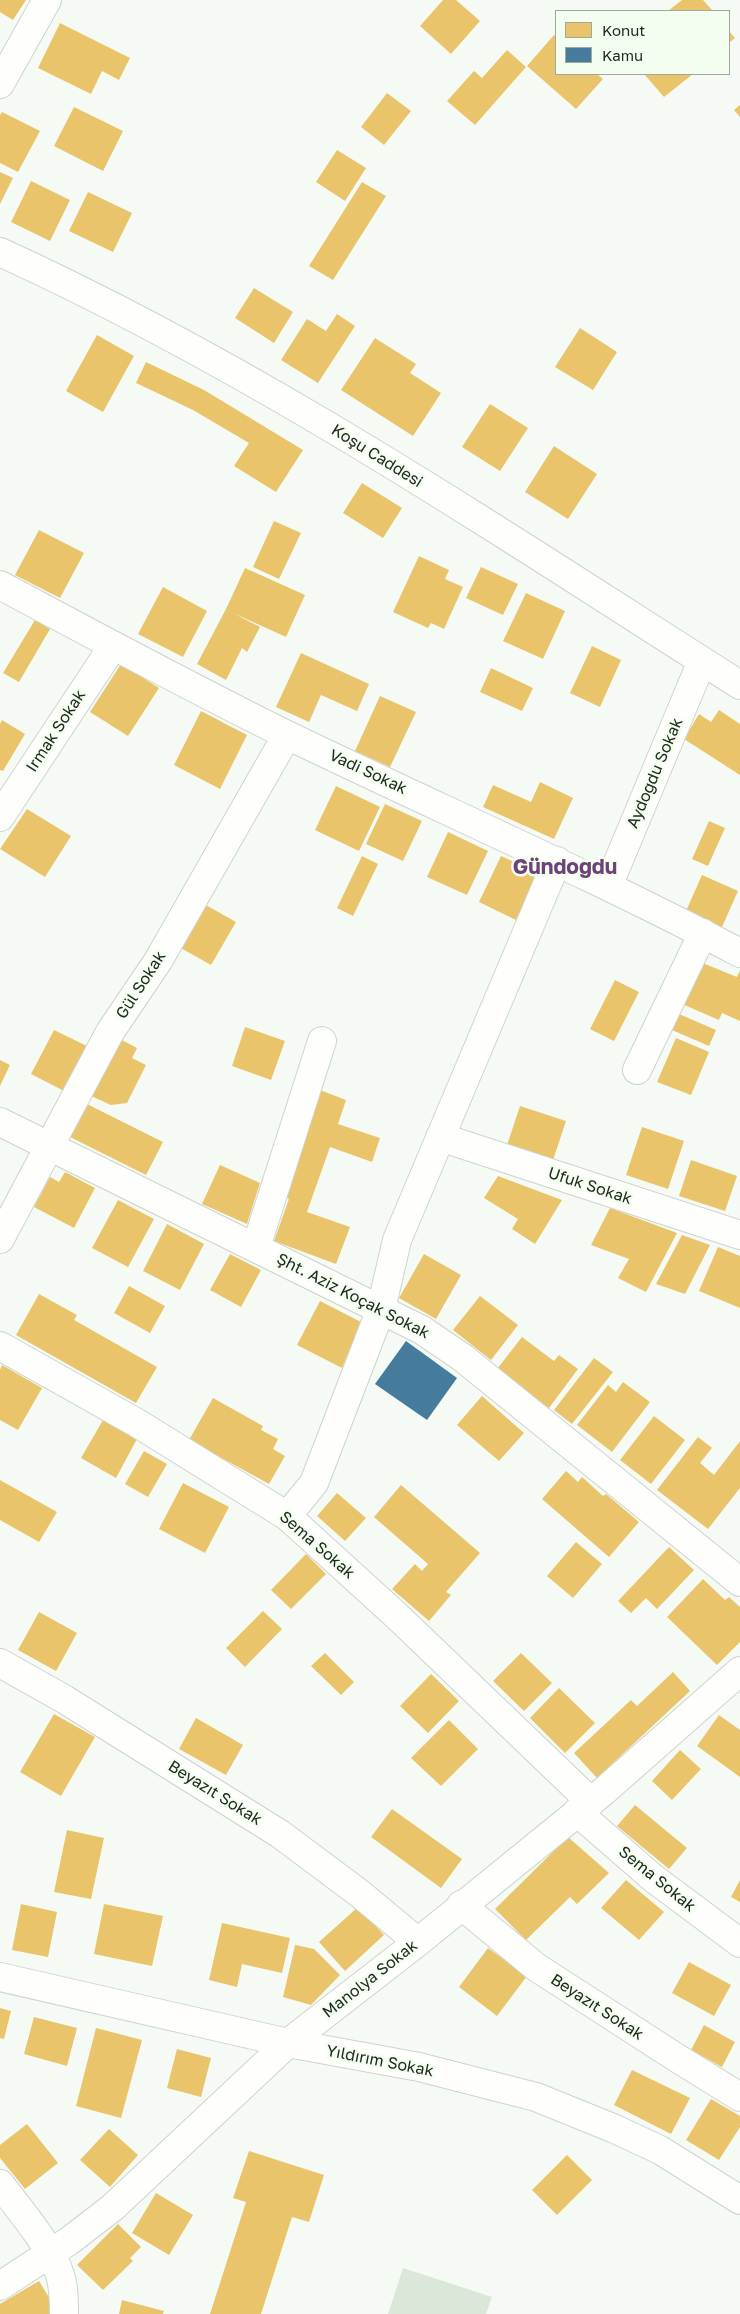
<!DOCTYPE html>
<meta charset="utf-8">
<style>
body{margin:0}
#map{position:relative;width:740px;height:2314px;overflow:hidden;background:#f5fbf4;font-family:"Golos Text",sans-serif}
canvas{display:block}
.legend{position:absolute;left:555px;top:10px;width:175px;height:65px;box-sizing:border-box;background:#f3fef1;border:1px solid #9fa99e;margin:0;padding:6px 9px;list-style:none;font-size:15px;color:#222921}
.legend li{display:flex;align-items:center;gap:10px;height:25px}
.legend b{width:25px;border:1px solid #9fa99e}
</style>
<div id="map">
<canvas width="740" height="2314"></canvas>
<ul class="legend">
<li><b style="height:14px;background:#e9c46a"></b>Konut</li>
<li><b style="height:14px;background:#457b9d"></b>Kamu</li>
</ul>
</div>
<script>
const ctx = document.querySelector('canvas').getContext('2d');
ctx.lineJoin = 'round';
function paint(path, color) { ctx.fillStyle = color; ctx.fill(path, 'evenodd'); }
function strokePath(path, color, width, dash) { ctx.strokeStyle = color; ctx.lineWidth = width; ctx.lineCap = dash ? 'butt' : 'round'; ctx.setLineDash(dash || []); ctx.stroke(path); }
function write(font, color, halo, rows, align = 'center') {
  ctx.font = font + ' "Golos Text",sans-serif'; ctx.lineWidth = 5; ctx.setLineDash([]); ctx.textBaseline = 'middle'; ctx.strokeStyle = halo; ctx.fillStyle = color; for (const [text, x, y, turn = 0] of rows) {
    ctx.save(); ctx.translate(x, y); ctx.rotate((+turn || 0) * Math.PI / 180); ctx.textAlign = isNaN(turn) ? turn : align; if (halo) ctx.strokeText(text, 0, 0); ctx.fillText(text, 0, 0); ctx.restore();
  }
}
paint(new Path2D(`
 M403 2268 492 2297 486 2314H388Z`), '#dbe7d8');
paint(new Path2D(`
 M0 0H26L13 20 0 12Z
 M443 0H456L480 21 451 54 420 26Z
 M682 0H703L713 11H668Z
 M60 23 130 58 119 80 102 71 91 94 38 68Z
 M729 31 735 38 729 43Z
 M554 35 556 37V74H597L603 79 576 109 527 66Z
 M507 50 526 67 475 125 447 101 474 71 482 78Z
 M644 74H693L664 97Z
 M387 93 411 111 384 145 361 127Z
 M740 105V117L734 110Z
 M74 107 123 131 103 171 54 146Z
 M2 112 40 131 18 172 0 163V115Z
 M337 150 366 168 345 201 316 182Z
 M0 172 13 178 0 204Z
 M31 181 70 200 50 241 11 222Z
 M362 182 386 196 333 280 309 266Z
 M88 192 132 213 113 252 69 231Z
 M254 288 293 312 274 343 235 318Z
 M337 314 355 326 318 383 281 360 307 319 326 331Z
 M580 328 617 352 593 390 555 367Z
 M97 335 134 356 103 412 66 391Z
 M375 338 416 364 410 373 441 393 413 436 341 390Z
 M146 362 204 390 303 450 276 492 234 466 249 443 193 410 136 383Z
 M490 404 528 428 500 471 462 447Z
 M554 446 597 474 568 519 525 492Z
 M362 483 402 508 383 538 343 513Z
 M274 521 301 533 279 579 253 567Z
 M39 530 84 553 60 598 15 575Z
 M419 556 449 570 445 579 463 587 444 629 431 623 428 628 393 612Z
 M481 567 518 584 503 615 466 598Z
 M245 568 305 595 286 637 233 613 260 627 247 652 242 648 226 680 197 664 226 609Z
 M163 587 207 611 183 657 138 634Z
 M526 593 565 611 543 659 503 641Z
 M35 620 50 629 19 682 3 673Z
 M592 646 621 660 600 707 570 693Z
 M301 653 369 684 357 711 321 695 309 722 276 707Z
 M121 664 159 688 128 736 90 712Z
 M491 668 533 688 522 711 480 692Z
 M380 696 416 712 390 767 355 751Z
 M719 710 740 724V775L684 739 699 714 711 722Z
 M201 711 247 735 220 789 174 765Z
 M2 720 25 734 3 771 0 770V724Z
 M540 782 573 798 554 839 483 807 493 785 531 802Z
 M336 786 380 807 359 851 315 830Z
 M385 804 422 821 403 861 366 844Z
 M27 809 71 836 45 877 0 849Z
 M709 821 725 828 708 866 692 859Z
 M448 832 488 851 467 895 427 877Z
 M362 856 378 864 353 916 337 908Z
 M501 856 538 873 516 920 479 902Z
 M702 875 738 891 722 927 686 911Z
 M204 904 236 922 211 965 179 947Z
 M700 962 737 977 740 970V1021L722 1013 719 1020 682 1004Z
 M615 980 639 992 614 1041 590 1029Z
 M679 1014 716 1030 709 1046 672 1030Z
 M245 1027 285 1041 271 1080 232 1066Z
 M54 1030 89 1047 66 1092 31 1074Z
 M676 1038 709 1052 691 1095 657 1082Z
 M120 1039 137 1048 132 1058 146 1065 127 1103 111 1105 91 1096Z
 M0 1060 10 1065 0 1086Z
 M320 1090 346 1100 338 1124 380 1138 372 1162 330 1147 307 1212 350 1227 336 1264 274 1241 289 1199 283 1196Z
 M87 1104 163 1142 146 1175 70 1137Z
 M520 1106 566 1121 553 1160 507 1145Z
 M642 1127 684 1141 668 1189 626 1175Z
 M691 1160 737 1176 725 1211 679 1196Z
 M220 1165 260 1183 247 1224 202 1204Z
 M65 1172 95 1188 74 1228 34 1207 50 1177 59 1182Z
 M498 1176 562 1200 535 1244 512 1229 518 1219 484 1198Z
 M118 1200 154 1219 128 1267 92 1248Z
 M610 1208 677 1233 646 1292 618 1278 629 1259 591 1245Z
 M167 1224 204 1244 180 1290 143 1271Z
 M682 1235 710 1245 685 1294 656 1284Z
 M718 1247 740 1256V1308L699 1291Z
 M230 1254 261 1270 241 1307 210 1290Z
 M424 1254 461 1275 436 1319 399 1298Z
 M129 1286 165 1306 150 1333 114 1313Z
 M39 1294 77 1315 74 1320 157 1367 136 1403 16 1335Z
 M480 1296 518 1325 491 1360 453 1330Z
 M320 1301 361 1322 342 1368 297 1345Z
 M522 1337 554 1361 559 1355 578 1369 549 1408 497 1369Z
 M594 1358 613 1372 572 1424 554 1410Z
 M2 1365 42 1388 18 1430 0 1420V1370Z
 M623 1382 650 1402 612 1452 577 1425 608 1385 616 1392Z
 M482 1396 524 1433 499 1461 457 1425Z
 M213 1398 263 1426 261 1430 278 1439 273 1449 285 1456 269 1484 189 1440Z
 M654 1416 685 1440 651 1484 620 1460Z
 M103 1420 137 1439 116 1478 81 1458Z
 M698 1437 712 1448 700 1463 714 1475 740 1441V1488L708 1529 657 1490Z
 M144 1451 167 1464 148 1497 125 1484Z
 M566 1471 578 1482 582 1477 603 1496 606 1494 639 1522 609 1557 542 1499Z
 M0 1480 57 1512 39 1542 0 1520Z
 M183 1483 229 1507 205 1553 159 1529Z
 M401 1485 480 1553 446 1592 451 1595 429 1621 392 1589 415 1564 422 1571 428 1564 374 1517Z
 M337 1493 366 1518 345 1541 317 1516Z
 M576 1542 602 1564 573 1598 547 1576Z
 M669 1547 694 1570 657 1609 646 1598 631 1613 618 1601Z
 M306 1554 326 1574 291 1609 271 1590Z
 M703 1579 725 1600 729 1597 740 1607V1642L717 1665 667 1617Z
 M263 1611 282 1629 245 1667 226 1648Z
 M39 1612 77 1633 56 1671 18 1650Z
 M325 1653 354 1682 341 1695 311 1666Z
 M521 1653 552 1683 524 1711 493 1681Z
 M673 1672 690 1691 597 1778 574 1753 631 1700 637 1706Z
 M431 1674 459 1701 428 1733 400 1706Z
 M559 1688 595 1723 565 1753 530 1718Z
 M54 1714 95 1737 61 1796 20 1772Z
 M719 1715 740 1730V1777L697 1746Z
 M196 1718 243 1745 226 1775 179 1749Z
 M449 1720 478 1749 441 1786 411 1758Z
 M680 1750 701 1769 672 1800 652 1781Z
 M635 1805 687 1848 669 1869 617 1826Z
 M392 1809 462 1859 441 1888 371 1837Z
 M67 1830 104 1838 91 1899 54 1892Z
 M568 1837 609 1873 577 1904 570 1897 526 1940 495 1909Z
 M626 1880 664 1912 639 1940 601 1908Z
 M740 1880V1902L731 1897Z
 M21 1904 57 1912 48 1957 12 1950Z
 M104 1904 163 1916 152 1966 94 1954Z
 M358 1907 384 1935 345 1971 319 1942Z
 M222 1923 290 1938 282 1973 242 1964 237 1987 209 1980Z
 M295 1945 314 1949 340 1975 311 2005 283 1997Z
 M488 1948 527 1976 497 2016 459 1987Z
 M689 1962 731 1985 714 2016 672 1993Z
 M0 2008 11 2011 4 2039 0 2038Z
 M34 2017 77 2028 67 2066 24 2054Z
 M704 2025 735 2042 722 2067 691 2050Z
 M96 2028 142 2040 121 2118 76 2106Z
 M177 2049 211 2058 201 2097 167 2088Z
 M632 2070 690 2098 671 2134 614 2105Z
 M711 2099 740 2116V2127L719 2160 686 2140Z
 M27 2124 58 2163 25 2189 0 2158V2145Z
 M109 2129 138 2155 110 2187 80 2160Z
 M249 2151 324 2175 309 2222 292 2217 261 2314H210L246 2202 233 2198Z
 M567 2155 592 2180 557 2215 532 2190Z
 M156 2193 193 2215 169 2255 132 2233Z
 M118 2224 141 2247 130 2258 133 2261 103 2290 77 2265Z
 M39 2281 50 2299 49 2314H0V2304Z
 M122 2300 164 2311 163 2314H119Z`), '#e9c46a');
paint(new Path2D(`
 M406 1341 457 1378 427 1420 375 1384Z`), '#457b9d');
const minor = new Path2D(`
 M0 84 47 0
 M0 252C261 371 499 532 740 685
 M0 585C95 636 190 687 287 735 438 808 592 875 740 953
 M0 817 113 646
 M608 886 702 661
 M637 1070 703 933
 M0 1122 422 1330 463 1358 740 1582
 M440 1137 740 1235
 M0 1239 110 1032 158 961 287 735
 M256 1247 322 1041
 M0 1346 137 1423 287 1516 398 1617 591 1802
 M287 1516 314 1483 381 1309 397 1240 557 861
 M0 1663 64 1699 280 1834 359 1893 418 1942
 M577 1812 653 1878 740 1943
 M461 1905 536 1967 677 2058 740 2097
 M0 1977 288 2043 419 2067 536 2097 615 2129 660 2150 740 2200
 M0 2184C17 2206 51 2247 59 2272 64 2285 64 2300 64 2314
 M0 2286 69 2241 112 2208 288 2043 418 1942 604 1791 740 1671`);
strokePath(minor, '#ced4cd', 30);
strokePath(minor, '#fefefd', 28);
write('16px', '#222921', '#f3fef1', [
 ["Koşu Caddesi",377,456,32],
 ["Irmak Sokak",56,731,-57],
 ["Vadi Sokak",368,772,25],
 ["Aydoğdu Sokak",655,773,-67],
 ["Gül Sokak",141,985,-57],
 ["Ufuk Sokak",590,1186,18],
 ["Şht. Aziz Koçak Sokak",353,1296,27],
 ["Sema Sokak",317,1545,41],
 ["Beyazıt Sokak",215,1793,32],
 ["Sema Sokak",657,1879,39],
 ["Manolya Sokak",370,1979,-38],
 ["Beyazıt Sokak",597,2007,33],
 ["Yıldırım Sokak",380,2061,11]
]);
write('bold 21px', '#6e4278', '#f3fef1', [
 ["Gündoğdu",565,867]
]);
</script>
